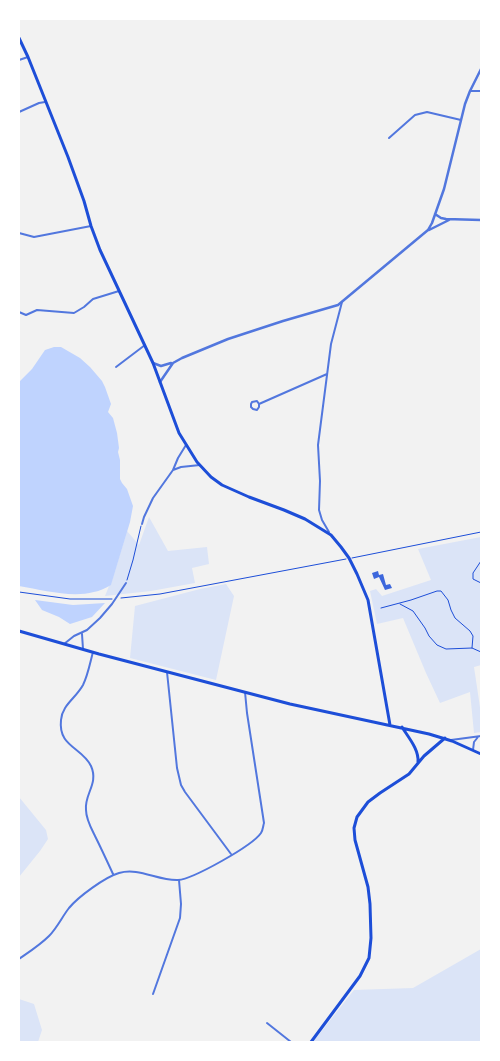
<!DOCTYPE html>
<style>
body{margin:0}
#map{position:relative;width:500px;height:1061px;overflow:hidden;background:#f2f2f2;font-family:Ubuntu,sans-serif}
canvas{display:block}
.frame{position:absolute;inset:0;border:20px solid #fff;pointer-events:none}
</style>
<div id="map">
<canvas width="500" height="1061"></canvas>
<div class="frame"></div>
</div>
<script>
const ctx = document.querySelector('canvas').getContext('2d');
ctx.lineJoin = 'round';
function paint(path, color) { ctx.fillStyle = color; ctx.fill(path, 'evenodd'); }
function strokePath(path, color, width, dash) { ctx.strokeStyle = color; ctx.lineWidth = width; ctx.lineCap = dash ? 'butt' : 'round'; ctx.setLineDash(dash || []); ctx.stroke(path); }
paint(new Path2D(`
 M149 517 168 551 207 547 209 564 192 568 195 583 151 591 105 596 109 586 111 584 127 531 139 545Z
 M481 537V665L474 667 481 714V732L474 733 470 692 440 703 426 673 403 618 377 624 370 591 376 589 382 596 431 580 418 549Z
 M226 584 234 596 216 680 130 658 135 606 200 589Z
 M19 797 46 830 48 839 40 851 19 877Z
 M481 949V1042H313L354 990 413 988Z
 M19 999 34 1004 42 1030 38 1042H19Z`), '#dbe4f7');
paint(new Path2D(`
 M54 347H61L80 358 90 367 102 381 105 387 111 404 108 412 113 418 117 433 119 448 118 452 120 460V479L122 483 127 489 133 506 130 522 111 585C84 602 49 591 19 586V382L32 369 45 350Z
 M35 600 73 605 105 603 92 617 70 624 59 617 42 610Z`), '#bfd3fe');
paint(new Path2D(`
 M378 571 379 575 383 574 386 585 390 584 392 588 385 590 379 577 374 579 372 573Z`), '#3d67dc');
strokePath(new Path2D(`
 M352 558 481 532
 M481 561 473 573V579L481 583
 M127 580 133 560 141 526
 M19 592 70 599H112
 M121 598 160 594 346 559
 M400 604 413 611 425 628 429 636 437 645 446 649 472 648 481 652
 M381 608 411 600 437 591H441L448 600 451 610 455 618 470 631 473 636 472 648`), '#1d4ed8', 1);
strokePath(new Path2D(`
 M19 60 28 57
 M470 91H481
 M19 112 39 103 45 102
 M389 138 415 115 427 112 461 120
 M19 233 34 237 91 226
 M19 312 26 315 37 310 74 313 84 307 93 299 119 291
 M116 367 145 345
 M259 404V407L257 410 253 409 251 407V404L252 402 257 401 259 404 327 374
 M173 470 181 467 200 465
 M142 524 144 517 153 498 173 470 178 458 186 445
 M329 532 322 520 319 510 320 481 318 445 331 344 342 302
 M82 634 83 649
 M64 644 74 636 87 630 100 618 112 604 126 583
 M93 652C90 663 88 675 83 685 76 698 62 705 61 720 58 747 82 747 91 766 99 784 84 794 86 810 86 819 91 828 95 836 101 848 107 861 113 874
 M167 672 177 768 181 785 185 792 231 854
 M451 740 481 736
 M473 750 474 742 478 737
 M19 959C29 952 40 945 49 936 57 928 62 917 69 908 78 897 105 877 119 873 139 867 158 881 178 880 193 879 252 846 261 833 263 830 263 826 264 823L247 713 245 692
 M153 994 180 918 181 904 179 880
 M267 1023 291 1042`), '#5277de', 2);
strokePath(new Path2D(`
 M435 214 441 218 446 219 481 220
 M429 230 449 220
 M153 363 161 366 171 363
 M160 382 173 363 182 358 228 339 283 321 338 305 428 230 432 223 444 189 465 104 470 91 481 69`), '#5277de', 2.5);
strokePath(new Path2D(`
 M19 38 28 57 68 157 84 201 91 226 100 250 153 363 179 433 197 462 211 477 222 485 249 497 284 510 305 519 331 535 341 547 349 558 357 574 368 600 390 725
 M19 631 99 654 290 704 429 734 452 741 481 754
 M402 727C408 737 419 749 418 762
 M311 1042 360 976 369 958 371 938 370 904 368 887 355 840 354 828 357 817 368 802 380 793 409 774 424 756 445 738`), '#1d4ed8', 3);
</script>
